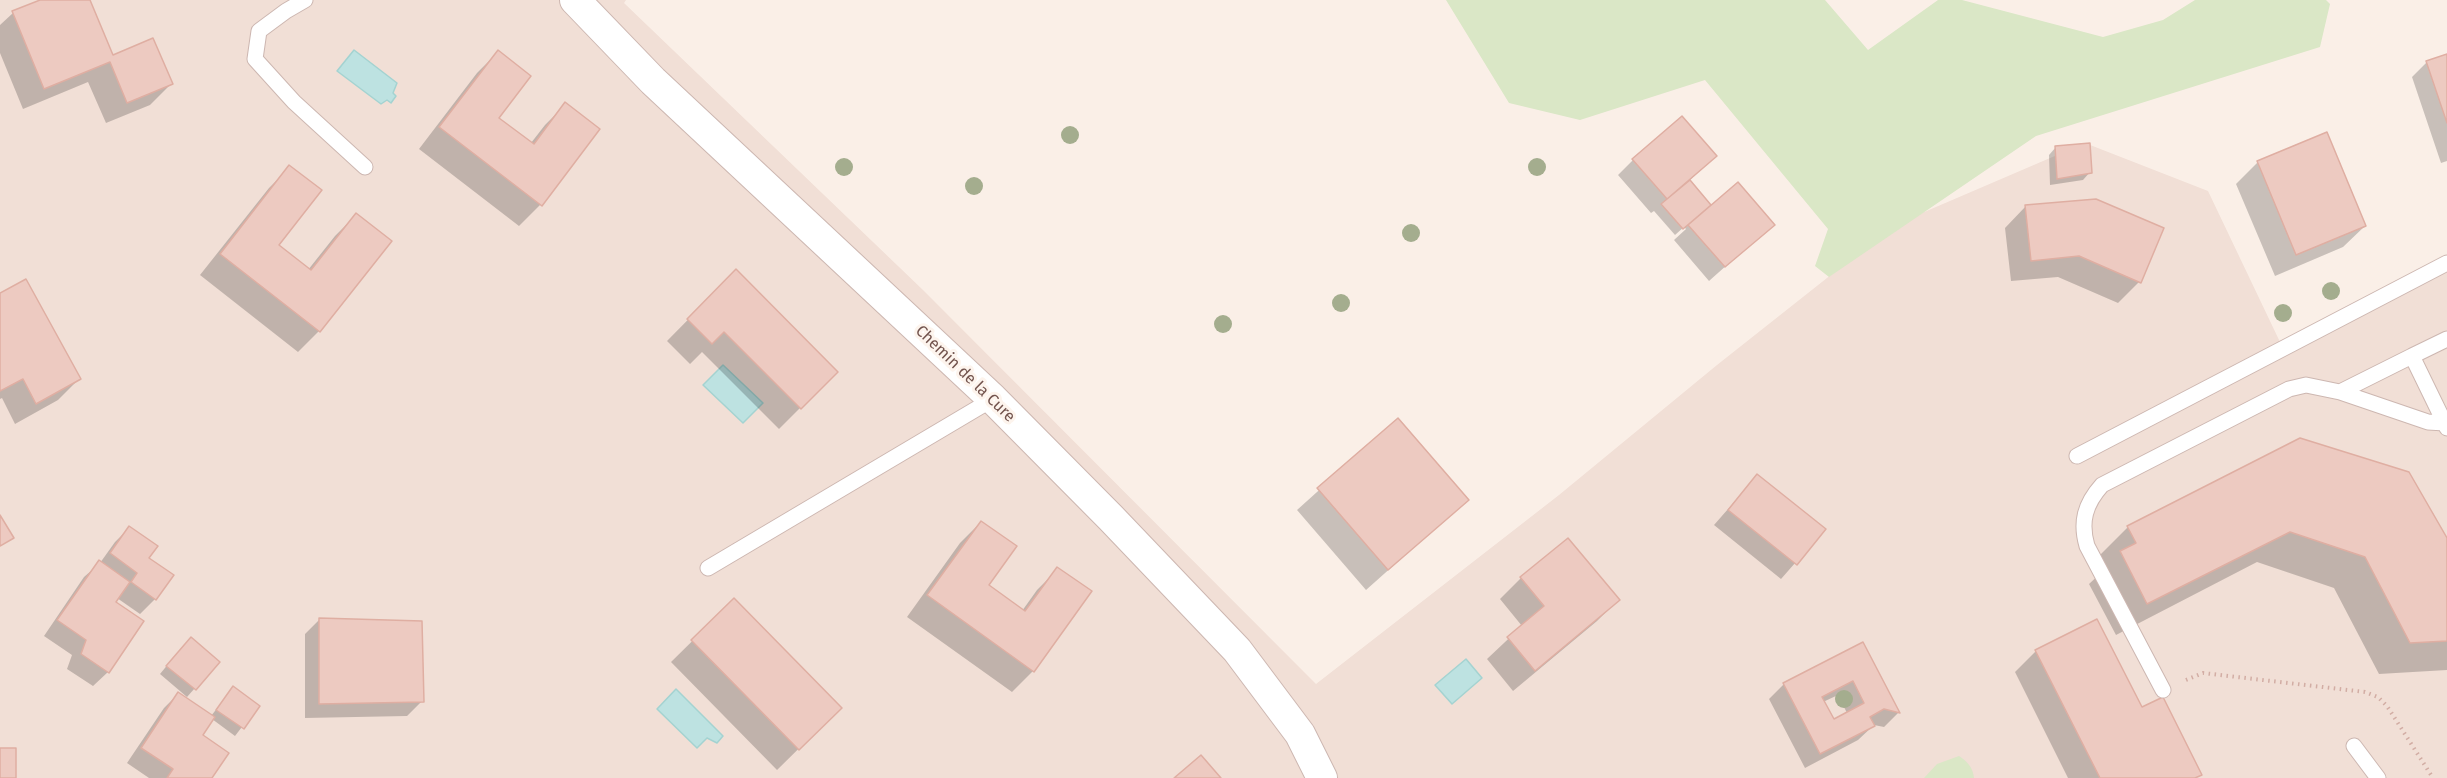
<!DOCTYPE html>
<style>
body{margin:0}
canvas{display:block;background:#faefe7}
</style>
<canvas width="2447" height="778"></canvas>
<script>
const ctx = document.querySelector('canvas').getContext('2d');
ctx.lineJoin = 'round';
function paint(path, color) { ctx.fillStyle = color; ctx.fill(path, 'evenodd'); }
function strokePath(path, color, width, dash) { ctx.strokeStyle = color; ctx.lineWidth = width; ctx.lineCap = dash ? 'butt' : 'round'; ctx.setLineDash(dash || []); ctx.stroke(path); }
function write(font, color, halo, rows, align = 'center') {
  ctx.font = font + ' "Fira Sans",sans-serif'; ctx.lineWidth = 6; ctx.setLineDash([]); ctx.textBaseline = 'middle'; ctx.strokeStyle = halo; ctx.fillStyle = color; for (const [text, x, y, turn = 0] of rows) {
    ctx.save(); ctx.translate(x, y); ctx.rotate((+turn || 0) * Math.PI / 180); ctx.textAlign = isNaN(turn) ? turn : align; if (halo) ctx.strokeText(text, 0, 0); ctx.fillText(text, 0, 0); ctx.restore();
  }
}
paint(new Path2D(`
 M0 0H626L624 3 923 290 1316 684 1559 495 1717 365 1894 225 2085 143 2208 191 2280 342 2447 267V778H0Z`), '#f1dfd6');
paint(new Path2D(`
 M1446 0H1825L1868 50 1938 0H1962L2103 37 2163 20 2195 0H2326L2330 4 2320 47 2036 136 1829 277 1815 266 1828 229 1705 80 1580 120 1509 103Z
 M1959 756C1968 762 1973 768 1974 778H1924L1937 764Z`), '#dae7c6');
const water = new Path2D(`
 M354 50 397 83 393 93 396 96 391 103 387 100 381 104 337 71Z
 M723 365 763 403 743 423 703 385Z
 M1466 659 1482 678 1452 704 1435 685Z
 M676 689 723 736 717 743 707 738 697 748 657 709Z`);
paint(water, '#bde2e1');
strokePath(water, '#a4d3d1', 1.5);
paint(new Path2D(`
 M43 0H88L112 57 171 84 150 105 106 123 88 82 23 109 0 53V25L13 13Z
 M498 52 497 118 531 143 545 125 566 104 540 205 519 226 419 149 477 73Z
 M2447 55V161L2441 163 2412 77 2427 62Z
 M2326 134 2365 226 2343 247 2275 276 2236 184 2257 163Z
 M2056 147 2090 172 2083 180 2050 185 2049 155Z
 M1715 156 1689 181 1711 207 1773 224 1709 281 1674 240 1686 229 1684 227 1675 235 1654 211 1651 213 1618 175 1633 160Z
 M290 167 276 245 308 270 335 236 356 215 390 241 319 331 298 352 200 275 269 188Z
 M2026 206 2162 229 2139 282 2118 303 2058 277 2011 281 2005 228Z
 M736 271 836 372 779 429 702 352 690 364 667 341Z
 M0 295 79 379 58 400 15 424 2 398 0 399Z
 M1397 420 1467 500 1366 590 1297 510Z
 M2300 439 2447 541V670L2379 674 2334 588 2257 562 2116 635 2089 584 2103 571 2096 559 2128 527Z
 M1757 476 1824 530 1781 579 1714 525Z
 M981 522 987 585 1022 611 1037 590 1058 569 1033 671 1012 692 907 617 960 543Z
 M129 528 147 558 155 599 140 614 117 598 114 602 108 672 93 686 67 669 72 655 44 636 84 577 100 563 115 542Z
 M1521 578 1618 600 1597 621 1513 691 1487 659 1522 626 1500 599Z
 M734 600 840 708 777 770 671 662Z
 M320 619 422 701 407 716 305 718V634Z
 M1862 644 1898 713 1884 727 1874 725 1858 740 1805 768 1769 699 1784 684ZM1838 695 1847 713 1833 721 1823 702Z
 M183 646 218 662 187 697 160 674Z
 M2036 651 2141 709 2200 775 2196 778H2068L2015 672Z
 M233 688 258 706 235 736 212 719 201 735 210 778H149L127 763 164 708 179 693 211 716Z`), '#0003');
const building = new Path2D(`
 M40 0H90L113 55 153 38 173 84 127 103 110 62 44 89 12 11Z
 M498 50 531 76 499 118 534 144 565 102 600 129 542 206 439 127Z
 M2447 54V123L2426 61Z
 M1682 116 1717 156 1667 199 1632 159Z
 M2327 132 2366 226 2296 255 2257 161Z
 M2090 143 2092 173 2057 179 2055 146Z
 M289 165 322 190 279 245 311 270 356 213 392 241 320 332 220 254Z
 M1690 180 1711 205 1683 229 1661 204Z
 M1738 182 1775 225 1725 267 1688 225Z
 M2096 199 2164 228 2141 283 2079 256 2031 261 2025 205Z
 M736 269 838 372 801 409 724 332 712 344 687 319Z
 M26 279 81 379 36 404 23 379 0 391V293Z
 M1398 418 1469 500 1388 570 1317 488Z
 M2300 438 2409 472 2447 538V641L2410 643 2365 557 2290 532 2147 604 2120 551 2136 543 2127 526Z
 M1757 474 1826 529 1797 565 1728 510Z
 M0 515 14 538 0 546Z
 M981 521 1017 546 989 585 1025 611 1057 567 1092 591 1034 672 927 595Z
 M129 526 158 546 149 558 174 575 156 600 131 582 137 573 110 553Z
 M1568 538 1620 600 1535 671 1507 637 1544 606 1520 577Z
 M99 560 130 582 116 602 144 621 109 673 81 654 86 640 57 620Z
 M734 598 842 708 799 750 691 640Z
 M319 618 422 621 424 702 319 704Z
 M2097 619 2142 707 2163 697 2202 775 2195 778H2100L2035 650Z
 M191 637 220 662 196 690 166 666Z
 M1863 642 1900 713 1884 709 1870 717 1875 726 1820 754 1783 683ZM1853 681 1864 703 1834 719 1822 697Z
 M233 686 260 706 244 729 216 710Z
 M178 692 215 717 203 735 229 753 212 778H167L173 769 141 748Z
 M0 748H16V778H0Z
 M1201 755 1221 778H1174Z`);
paint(building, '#edcac1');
strokePath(building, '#dfaea2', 1.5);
const service = new Path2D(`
 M305 0 286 11 259 31 255 59 294 102 365 167
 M2412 356 2447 339
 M2445 423 2428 422 2340 392 2412 356 2447 428
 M2077 456 2447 263
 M708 568 993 399
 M2163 690 2087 546C2080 522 2085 504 2102 485L2289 389 2306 385 2340 392
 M2354 746 2378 778`);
const minor = new Path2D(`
 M575 0 653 81 993 399 1111 518 1237 650 1300 734 1322 778`);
strokePath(service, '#cdb7b1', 17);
strokePath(minor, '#cdb7b1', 32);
strokePath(new Path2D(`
 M2186 680 2203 673 2365 692 2378 697 2387 706 2433 778`), '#d2ada4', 4, [1.5, 4.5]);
strokePath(service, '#fff', 15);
strokePath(minor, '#fff', 30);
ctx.fillStyle = '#a4ad8e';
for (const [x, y] of [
 [1070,135],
 [844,167],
 [1537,167],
 [974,186],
 [1411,233],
 [2331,291],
 [1341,303],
 [2283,313],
 [1223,324],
 [1844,699]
]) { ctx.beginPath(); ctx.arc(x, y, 9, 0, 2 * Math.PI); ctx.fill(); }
write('16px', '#72534d', '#fdf4ed', [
 ["Chemin de la Cure",965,374,44]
]);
</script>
